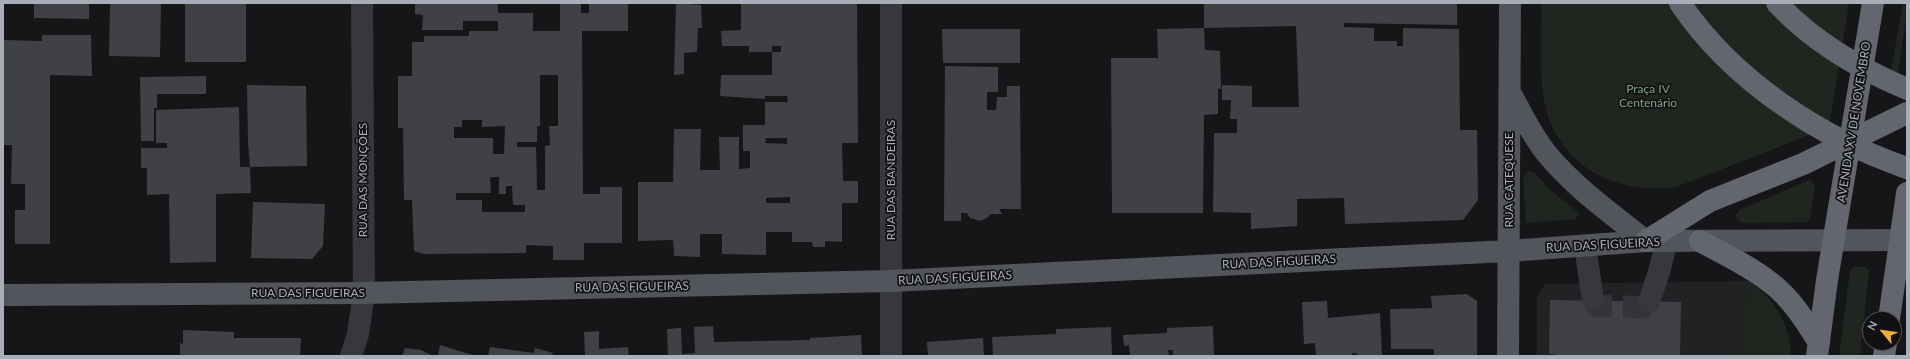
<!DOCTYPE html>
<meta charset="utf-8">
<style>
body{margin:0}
#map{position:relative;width:1910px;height:359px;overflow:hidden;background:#161618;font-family:Lato,sans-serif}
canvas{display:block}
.frame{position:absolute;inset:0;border:4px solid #a8adb8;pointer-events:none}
.north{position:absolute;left:1862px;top:311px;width:40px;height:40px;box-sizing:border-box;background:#111113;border:1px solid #4d4f55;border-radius:50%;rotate:299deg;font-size:11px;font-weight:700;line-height:16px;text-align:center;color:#a8adb8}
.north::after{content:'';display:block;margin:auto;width:14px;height:18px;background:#f2b134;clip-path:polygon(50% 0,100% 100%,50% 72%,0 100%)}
</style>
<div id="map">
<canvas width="1910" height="359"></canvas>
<div class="frame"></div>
<div class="north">N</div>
</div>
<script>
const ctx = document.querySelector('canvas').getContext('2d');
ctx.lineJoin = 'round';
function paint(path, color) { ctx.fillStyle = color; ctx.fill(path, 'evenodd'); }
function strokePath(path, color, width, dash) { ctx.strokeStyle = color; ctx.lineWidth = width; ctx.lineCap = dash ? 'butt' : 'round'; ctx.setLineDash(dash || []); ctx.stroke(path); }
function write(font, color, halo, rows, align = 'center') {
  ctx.font = font + ' Lato,sans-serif'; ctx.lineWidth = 3.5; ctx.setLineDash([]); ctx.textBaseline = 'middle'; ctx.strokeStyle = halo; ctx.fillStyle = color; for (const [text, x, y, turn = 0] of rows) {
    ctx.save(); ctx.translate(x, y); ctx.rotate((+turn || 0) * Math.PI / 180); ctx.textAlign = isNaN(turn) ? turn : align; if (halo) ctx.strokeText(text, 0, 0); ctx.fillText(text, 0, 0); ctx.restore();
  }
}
paint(new Path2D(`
 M1749 281 1738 356H1537V295L1546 284Z`), '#222225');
paint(new Path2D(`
 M1541 3H1849L1830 120 1820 131 1676 187C1617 196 1557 165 1545 104 1538 73 1542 35 1541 3Z
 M1903 3H1907V14L1898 71 1897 77 1889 81Z
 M1528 171 1534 172 1550 190 1577 211 1579 214 1576 219 1526 223 1523 177Z
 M1809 180 1812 182 1815 188 1810 217 1808 222 1743 223 1737 220 1736 215 1740 210Z
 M1853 267H1866L1869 271 1860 356H1839L1850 271Z
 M1749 281C1774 297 1791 326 1791 356H1738Z`), '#1e261f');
paint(new Path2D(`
 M34 3H89V19L34 18Z
 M110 3H161L160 57 109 56Z
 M185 3H246V62H185Z
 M415 3H498V13H533V31H560V3H581V13H589V3H628V31H582L583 194H600V187H622V243H584V260H553V246L526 245V253L424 254 414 251 412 200H404L403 128H398V76H412V42H424V36H469V31H498V21H463V30H422L423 15 415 14ZM540 75H558V126H549L550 145 545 146V190H537L536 147H517V142H537V126H540ZM462 120H482V127L505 126 504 154H493V138H454V127H462ZM490 177H499V194H506V186H512L513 205H525V212H482V200H456V193H491Z
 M676 3 701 5 702 28H698L697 52 684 53V74L674 75Z
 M741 3H857L858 143H842L843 181H858V203H842V242L825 241V247H813L812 242H792V232H766V255L722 254V234H700V257L674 256 673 240 638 241V182H673L674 129H701L700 170H720L719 137H739V169L750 168V151H743V125H765V102H788L787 96H765V99L720 96 721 75H772V52H749V46H722L721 31 741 30ZM772 46H781V52H772ZM766 138H787V144L765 143ZM790 197V203H766V198Z
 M1204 3H1457V25L1344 23V27L1374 28V41H1397V46H1403V28L1459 29 1460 130H1477L1478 200 1463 220 1345 224 1344 198 1297 199V226L1251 229V213L1213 212 1214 133H1237V119H1230L1231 100H1222V85L1252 86V107H1299L1296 26 1204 28Z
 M1204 28 1205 50 1220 51 1221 89H1218V114L1204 115 1203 213H1112L1111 58H1158L1157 29Z
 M942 29H1020V63H943Z
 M42 35H91L92 76 50 75V244H15V210H25V184H11L12 145H3V40L42 41Z
 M945 66 998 67V92H987V110H996L997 97H1007V86H1020L1021 209H999L1002 214H991L987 218 980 221 970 218 967 213H961V221H944Z
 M206 76V94H157V108H154V141H141L140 77Z
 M247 85 306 86 307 166 250 167 248 142Z
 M239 107 240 167H250L251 193 216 194V262L170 263 169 194 147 195V168H141V148H167V143H156V110Z
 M253 202 325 204 323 246 312 259 251 258Z
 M1467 294 1477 301V356H1434V349H1391L1390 309 1432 308 1431 296Z
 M1550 300 1681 302 1680 356H1555V354H1549Z
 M1327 301 1328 318 1380 313 1382 356H1357V353H1352V356H1316L1315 343 1304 344 1302 302Z
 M713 326 714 342 810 340V338L861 335 862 356H668L667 329 681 328 682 354 695 353 694 327Z
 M1213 326 1214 356H1173V350H1168L1169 356H1130L1129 345 1124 346 1123 335 1167 333V328Z
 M1111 327 1112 356H993L992 337 1056 334V329Z
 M183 330 234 332V338H301L300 356H180V343L183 344Z
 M599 331V349L628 347 629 356H585L584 332Z
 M983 338 984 356H928L927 342Z
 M440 345 476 356H438Z
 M490 347 534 353 535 348 553 353 552 356H488Z
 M405 348 421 350 433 356H402Z`), '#404145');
strokePath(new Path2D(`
 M1593 300 1597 306 1643 307 1649 302`), '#333438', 22, [22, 11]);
strokePath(new Path2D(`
 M1585 246 1593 300
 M1649 302 1659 272 1667 241
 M351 356 358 334 364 293 362 3
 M891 356V3`), '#37383d', 22);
strokePath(new Path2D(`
 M1511 94C1522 114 1532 136 1547 154 1575 188 1612 214 1646 241
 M3 295 364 293 890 281 1509 251 1646 241 1907 240
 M1508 356 1510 3`), '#53555c', 22);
strokePath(new Path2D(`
 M1646 241 1710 201 1803 164 1907 113
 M1700 241C1724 254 1750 266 1771 283 1791 298 1806 322 1819 343
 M1889 319 1907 193
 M1817 356 1827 280 1873 3
 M1884 356 1886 343`), '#63666e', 22);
strokePath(new Path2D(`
 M1680 3C1732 80 1820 138 1907 168
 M1777 3C1812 41 1860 69 1907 89`), '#63666e', 22);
write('12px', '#7fa381', '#111113', [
 ["Praça IV",1648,89],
 ["Centenário",1648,103]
]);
write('12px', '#a8adb8', '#111113', [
 ["AVENIDA XV DE NOVEMBRO",1854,122,-81],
 ["RUA DAS MONÇÕES",363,180,-90],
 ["RUA DAS BANDEIRAS",891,180,-90],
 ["RUA CATEQUESE",1509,180,-90],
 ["RUA DAS FIGUEIRAS",1603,245,-3],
 ["RUA DAS FIGUEIRAS",1279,262,-3],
 ["RUA DAS FIGUEIRAS",955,278,-3],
 ["RUA DAS FIGUEIRAS",632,287,-1],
 ["RUA DAS FIGUEIRAS",308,293]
]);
</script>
